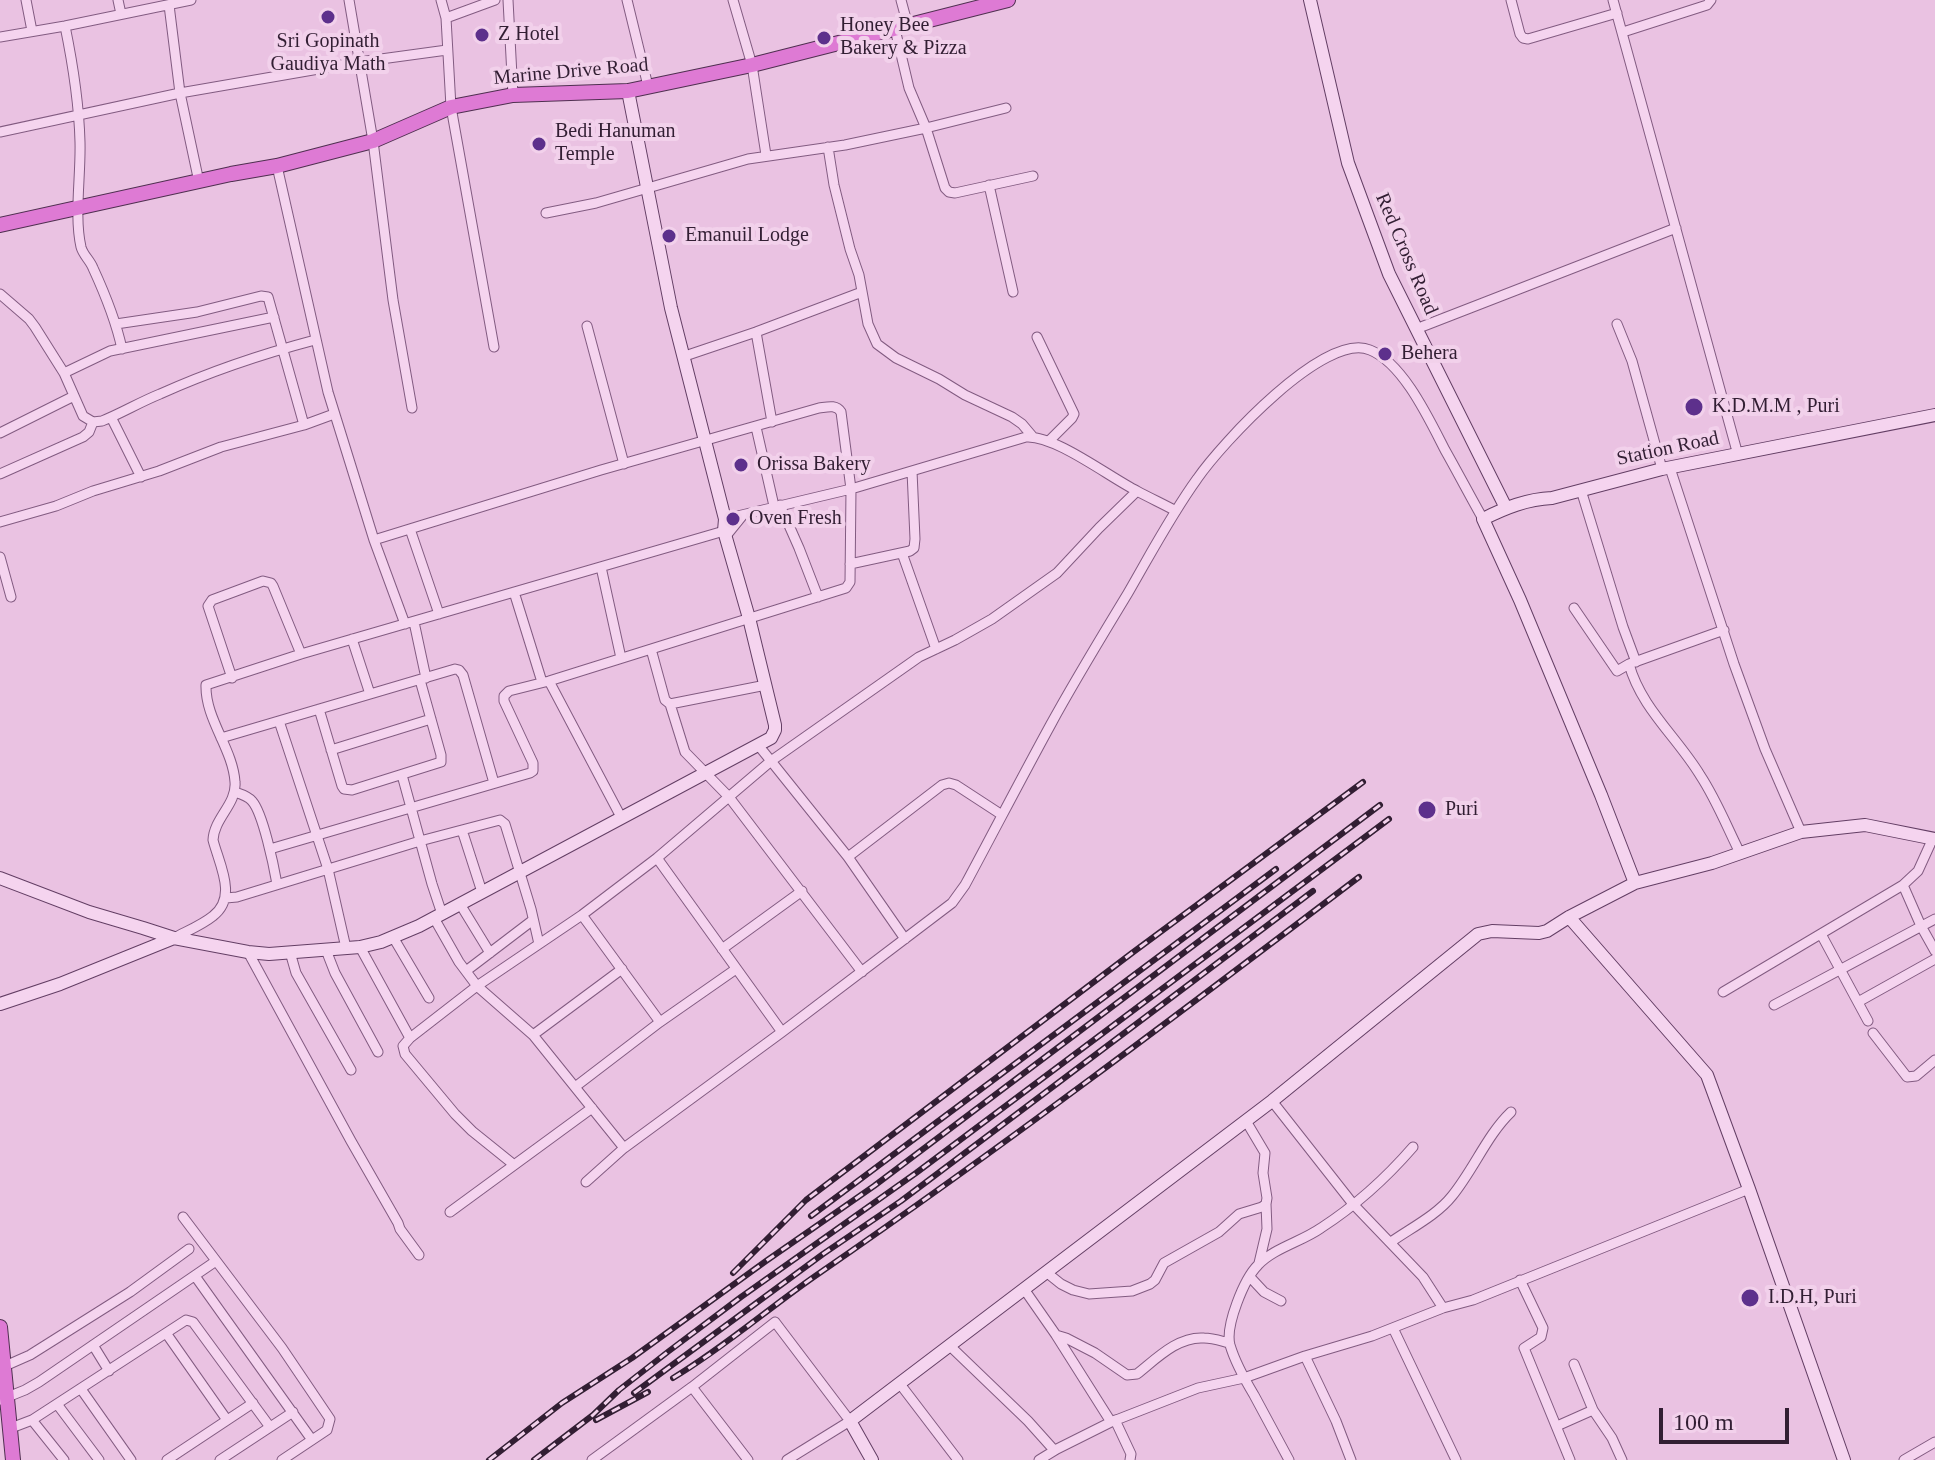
<!DOCTYPE html>
<style>
body{margin:0}
#map{position:relative;width:1935px;height:1460px;overflow:hidden;background:#eac2e2;font-family:Georgia,serif}
canvas{display:block}
.scale{position:absolute;left:1659px;top:1408px;width:130px;height:36px;box-sizing:border-box;border:4px solid #321e33;border-top:0;padding-left:10px;font-size:24px;line-height:28px;white-space:nowrap;color:#321e33;-webkit-text-stroke:6px #f2d1eb;paint-order:stroke}
</style>
<div id="map">
<canvas width="1935" height="1460"></canvas>
<div class="scale">100 m</div>
</div>
<script>
const ctx = document.querySelector('canvas').getContext('2d');
ctx.lineJoin = 'round';
function strokePath(path, color, width, dash) { ctx.strokeStyle = color; ctx.lineWidth = width; ctx.lineCap = dash ? 'butt' : 'round'; ctx.setLineDash(dash || []); ctx.stroke(path); }
function write(font, color, halo, rows, align = 'center') {
  ctx.font = font + ' Georgia,serif'; ctx.lineWidth = 8; ctx.setLineDash([]); ctx.textBaseline = 'middle'; ctx.strokeStyle = halo; ctx.fillStyle = color; for (const [text, x, y, turn = 0] of rows) {
    ctx.save(); ctx.translate(x, y); ctx.rotate((+turn || 0) * Math.PI / 180); ctx.textAlign = isNaN(turn) ? turn : align; if (halo) ctx.strokeText(text, 0, 0); ctx.fillText(text, 0, 0); ctx.restore();
  }
}
const minor = new Path2D(`
 M26 0 32 31
 M118 0 121 14
 M349 0 373 141 393 300 412 408
 M441 0 446 18 451 107 494 347
 M508 0 513 95
 M627 0 648 86
 M733 0 752 65 766 155
 M901 0 908 26
 M1511 0 1520 34 1523 38 1528 39 1617 13
 M1613 0 1738 455
 M169 5 180 93 199 182
 M446 18 495 0
 M65 26C73 65 79 103 80 142 81 175 74 216 81 247 83 255 90 260 93 268 105 294 116 321 122 349
 M895 29 909 88 926 128 945 188 949 192 955 193 1033 176
 M1623 32 1707 5 1711 0
 M0 37 65 26 191 0
 M0 132 180 93 359 62 447 50
 M828 147 834 185 850 249 859 275 868 324 877 344 896 358 939 379 965 395 1012 417 1022 424 1033 437
 M277 166 328 392 374 540 405 624
 M989 185 1013 292
 M546 213 596 203 748 159 845 145 926 128 1006 108
 M0 294 29 319 35 327 64 373 83 416 93 422 102 421C122 413 140 402 160 394 209 372 262 354 315 340
 M116 324 197 312 261 296 268 297 304 425
 M1617 324 1632 361 1662 469
 M587 326 624 464
 M1416 329 1676 228
 M756 332 772 422
 M1037 337 1074 414 1072 418 1050 440
 M685 356 756 332 862 292
 M64 373 110 351 274 317
 M111 417 141 477
 M756 427 774 506
 M0 433 74 396
 M1670 468 1734 664 1765 749 1801 832
 M0 474 83 437 89 432 93 422
 M1581 490 1623 627 1636 662
 M780 505 799 548 818 597
 M725 519 851 489 1026 437C1055 435 1109 477 1137 491 1150 498 1163 504 1176 511
 M0 522 56 506 93 491 159 471 221 447 304 425 334 414
 M410 529 439 614
 M726 536 743 515
 M902 553 936 649
 M0 557 11 597
 M850 564 910 551 914 548 915 539 912 471
 M601 567 621 658
 M514 592 542 682
 M1574 608 1617 671 1629 664
 M414 622 426 678
 M1724 630 1629 664C1641 708 1677 737 1700 775 1716 799 1727 827 1740 853
 M352 639 370 694
 M651 649 665 700 670 704 766 685
 M232 678 208 606 212 600 263 581 271 583 273 586 301 654
 M549 681 621 817
 M670 704 685 752 729 797 862 972
 M319 709 342 786 344 789 352 790 441 762V755L420 680
 M279 721 328 869 346 948
 M221 738 455 669 459 670 463 675 494 783
 M758 745 771 761 919 657 955 640 992 619 1057 573 1099 528 1137 491
 M331 750 431 719
 M402 775 432 884 442 914
 M235 792C241 794 248 796 252 801 263 813 274 867 277 884
 M462 830 482 892
 M270 849 530 773 533 771V763L504 701V696L509 691 549 681 846 588 850 582 851 489 841 412C836 404 827 407 819 408L601 470 374 540
 M848 857 942 785 949 783 956 785 1002 815
 M657 858 782 1032
 M1903 885 1921 926 1935 951
 M226 898 237 897 420 841 500 820 505 824 531 909 539 944
 M460 904 490 953
 M582 915 660 1022
 M434 918 459 962 477 986 533 1035 624 1148
 M1821 934 1868 1021
 M393 937 429 998
 M174 938C187 931 202 925 213 916 238 897 219 864 213 840 214 818 237 804 235 782 233 749 205 719 206 685L301 654 724 531
 M360 947 410 1038
 M722 949 802 891
 M326 950 335 973 378 1052
 M248 952 351 1141 398 1223 400 1229 419 1255
 M290 952 296 973 351 1070
 M466 971 533 920
 M1723 992 1903 885 1918 871 1933 838
 M1858 1002 1935 959
 M1774 1005 1935 919
 M1873 1033 1907 1077 1916 1076 1935 1060
 M533 1035 622 969
 M575 1087 660 1022 736 969
 M1272 1101 1353 1204 1423 1277 1443 1308
 M513 1164 472 1131 455 1114 405 1054 403 1046 410 1038 477 986 582 915 657 858 771 761 848 857 905 939
 M586 1182 624 1148 782 1032 952 903 965 885C994 831 1022 777 1051 724 1075 680 1102 636 1128 593 1150 555 1171 515 1197 479 1221 444 1325 331 1370 350 1403 363 1429 419 1445 450 1458 473 1470 496 1483 519
 M450 1212 592 1108
 M183 1217 282 1348 330 1419 327 1430 282 1460
 M1391 1242C1411 1228 1437 1215 1452 1196 1474 1169 1487 1135 1511 1112
 M1259 1263 1267 1229 1266 1204
 M1046 1272 1061 1284 1073 1290 1089 1294 1132 1291 1150 1284 1155 1280 1164 1263 1219 1232 1239 1214 1262 1207 1266 1204 1267 1198 1263 1173 1265 1153 1246 1121
 M195 1276 312 1440
 M1250 1277 1264 1292 1281 1301
 M1520 1280 1543 1328 1541 1337 1524 1348 1570 1460
 M1024 1289 1056 1335 1111 1422
 M1393 1328 1456 1460
 M166 1333 227 1420
 M1056 1335 1066 1338 1095 1353 1127 1375 1137 1374C1156 1359 1178 1336 1204 1338 1213 1338 1221 1341 1229 1343
 M93 1345 109 1371
 M950 1346 1028 1421 1054 1450
 M1305 1356 1336 1421 1351 1460
 M1574 1364 1593 1410 1612 1438 1622 1460
 M5 1366 30 1355 130 1292 189 1249
 M900 1384 958 1460
 M692 1387 748 1460
 M81 1389 131 1460
 M0 1400 25 1390 39 1382 216 1261
 M57 1404 99 1460
 M32 1420 64 1460
 M1115 1420 1131 1454 1130 1460
 M1557 1426 1593 1410
 M11 1428 32 1420 186 1320 193 1322 270 1427
 M167 1460 253 1403
 M220 1460 293 1412
 M592 1460 692 1387 775 1322 850 1421 787 1460
 M1039 1460 1057 1449 1111 1422 1198 1388 1244 1378 1305 1356 1372 1336 1443 1308 1473 1300 1749 1189
 M1289 1460C1277 1438 1266 1417 1254 1395 1245 1380 1235 1362 1230 1345 1225 1326 1244 1279 1258 1265 1274 1248 1301 1242 1321 1228 1355 1206 1387 1177 1413 1147
 M1904 1460 1935 1442`);
const secondary = new Path2D(`
 M1310 0 1348 163 1389 274 1506 508
 M0 878 89 912 143 928 174 938 248 952 269 954 360 947 381 942 419 926 771 738 775 730V725L749 618 724 531 725 519 671 308 628 91
 M1635 883 1601 795 1520 600 1483 519C1505 508 1527 499 1552 498L1662 469 1935 415
 M1569 917 1707 1075 1749 1189 1844 1460
 M0 1004 60 984 174 938
 M872 1460 850 1421 1272 1101 1478 934 1492 931 1539 933 1547 931 1569 917 1635 883 1712 863 1801 832 1865 825 1935 839`);
const trunk = new Path2D(`
 M0 225 231 174 277 166 373 141 451 107 513 95 628 91 752 65 1008 0
 M0 1327 13 1460`);
strokePath(minor, '#825b81', 11);
strokePath(secondary, '#633e64', 14);
strokePath(trunk, '#4f2f50', 16);
strokePath(minor, '#f5d4ef', 9);
strokePath(secondary, '#f5d4ef', 12);
strokePath(trunk, '#de7ad4', 14);
const rail = new Path2D(`
 M811 1216 1276 869
 M733 1273 806 1200 1132 953 1363 782
 M673 1378C725 1347 771 1306 821 1272 1004 1146 1181 1012 1359 877
 M634 1393 823 1254 901 1201 1313 891
 M596 1420 648 1392
 M489 1460 562 1403 632 1358 766 1261 874 1186 1380 805
 M534 1460 593 1415 619 1390 669 1351 741 1297 916 1173 1389 819`);
strokePath(rail, '#321e33', 6);
strokePath(rail, '#f2d1eb', 3, [9]);
for (const [x, y, r, color] of [
 [328,17,8,"#5d308c"],
 [482,35,8,"#5d308c"],
 [824,38,8,"#5d308c"],
 [539,144,8,"#5d308c"],
 [669,236,8,"#5d308c"],
 [1385,354,8,"#5d308c"],
 [1694,407,10,"#5d308c"],
 [741,465,8,"#5d308c"],
 [733,519,8,"#5d308c"],
 [1427,810,10,"#5d308c"],
 [1750,1298,10,"#5d308c"]
]) { const dot = new Path2D(); dot.arc(x, y, r, 0, 2 * Math.PI); ctx.fillStyle = color; ctx.fill(dot); strokePath(dot, '#f2d1eb', 3); }
write('20px', '#321e33', '#f2d1eb', [
 ["Honey Bee",840,26],
 ["Bakery & Pizza",840,49],
 ["Z Hotel",498,35],
 ["Sri Gopinath",328,42,"center"],
 ["Gaudiya Math",328,65,"center"],
 ["Bedi Hanuman",555,132],
 ["Temple",555,155],
 ["Emanuil Lodge",685,236],
 ["Behera",1401,354],
 ["K.D.M.M , Puri",1712,407],
 ["Orissa Bakery",757,465],
 ["Oven Fresh",749,519],
 ["Puri",1445,810],
 ["I.D.H, Puri",1768,1298]
], 'left');
write('20px', '#321e33', '#f2d1eb', [
 ["Marine Drive Road",571,72,-5],
 ["Red Cross Road",1406,254,67],
 ["Station Road",1668,449,-12]
]);
</script>
